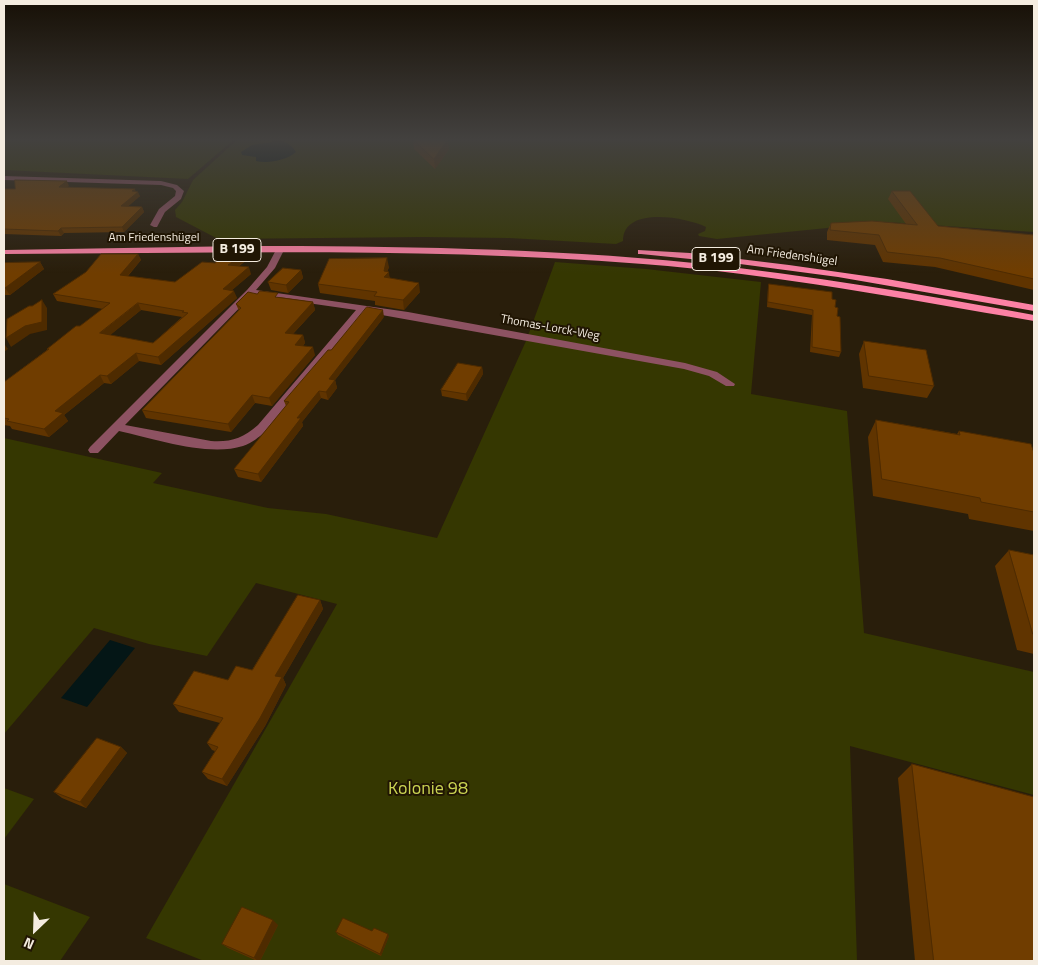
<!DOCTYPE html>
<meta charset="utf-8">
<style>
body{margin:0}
#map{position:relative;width:1038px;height:965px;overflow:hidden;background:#291e0b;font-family:"Titillium Web",sans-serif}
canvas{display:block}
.frame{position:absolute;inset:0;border:5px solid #f4ece0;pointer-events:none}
.north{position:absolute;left:10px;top:905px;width:50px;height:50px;-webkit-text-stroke:4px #201503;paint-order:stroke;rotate:204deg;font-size:14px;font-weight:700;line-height:20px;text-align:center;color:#f4ece0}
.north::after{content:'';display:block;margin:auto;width:18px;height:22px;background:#f4ece0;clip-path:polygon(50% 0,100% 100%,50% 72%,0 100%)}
</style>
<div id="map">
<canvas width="1038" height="965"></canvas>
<div class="frame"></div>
<div class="north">N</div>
</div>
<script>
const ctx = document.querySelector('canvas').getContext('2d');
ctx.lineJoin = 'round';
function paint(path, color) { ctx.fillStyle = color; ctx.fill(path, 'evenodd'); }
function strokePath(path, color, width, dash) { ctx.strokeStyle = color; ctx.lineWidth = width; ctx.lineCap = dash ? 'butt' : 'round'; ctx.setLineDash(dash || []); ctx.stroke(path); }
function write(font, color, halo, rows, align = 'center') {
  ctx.font = font + ' "Titillium Web",sans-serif'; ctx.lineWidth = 4; ctx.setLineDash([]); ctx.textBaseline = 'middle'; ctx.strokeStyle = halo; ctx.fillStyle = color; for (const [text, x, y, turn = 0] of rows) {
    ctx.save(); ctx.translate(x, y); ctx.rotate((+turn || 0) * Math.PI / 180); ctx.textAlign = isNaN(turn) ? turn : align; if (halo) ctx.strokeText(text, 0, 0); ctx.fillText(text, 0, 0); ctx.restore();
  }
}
paint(new Path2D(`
 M4 138H236L188 179 4 170Z
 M239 138H1034V232L887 222 717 239 699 236 698 234 705 231 706 227C685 217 623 206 623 241L616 244 509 238 423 237 218 239 176 217 175 210 182 202 193 180Z
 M555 262 646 269 761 282 751 394 847 411 864 633 1034 672V795L850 746 857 961H204L146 938 337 604 256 583 207 656 149 644 94 628 4 734V438L162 473 153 483 268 508 326 514 437 538 526 341Z
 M4 788 34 799 4 839Z
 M4 884 90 917 60 961H4Z`), '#353701');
paint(new Path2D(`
 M269 138C279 138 291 143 296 152 287 160 268 164 256 161V157L242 155 241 152 252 145 272 142V140Z
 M110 640 135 648 87 707 61 698Z`), '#041616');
paint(new Path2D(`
 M4 176 161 181 177 185 184 191 181 199 165 212 157 227H154L150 225 159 209 175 196 176 191 173 188 161 185 4 180Z
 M277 248 284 250 275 268 256 290 408 312 685 363 717 372 735 384 734 386H726L709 376 684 369 365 312 266 431C259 437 252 443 243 446 208 457 155 439 119 431L98 453H90L88 450 90 447 247 290 267 267ZM252 295 356 310 258 425C242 439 231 442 211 441L125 425Z`), '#8d5262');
paint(new Path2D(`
 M243 246C394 246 545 248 694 263 809 275 921 294 1034 315V321C904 299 775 274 643 264 430 247 217 253 4 254V250Z
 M638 250 690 253 789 265 887 279 1034 305V311L838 277 740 264 641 254H638Z`), '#fc81a5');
paint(new Path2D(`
 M413 139 449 149 435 169 414 149Z
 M69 186 67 187 135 191 140 196 128 206 142 207 144 212 124 232 64 233 61 236 4 234V189H15Z
 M892 191 938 226 1034 235V290L935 267 883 262 875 245 827 240V232L831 223 906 224 888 199Z
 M248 251 250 258 239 266 251 274 232 290 237 298 161 365 139 361 111 384 104 383 64 415 68 421 49 437 12 429 10 426 4 425V382L47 350V349L80 326 103 309 57 301 53 294 138 254 141 260 128 276 175 282 215 263ZM141 310 182 317 153 343 110 335Z
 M40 262 44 269 10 295H4V263Z
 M389 267 387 272 390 278 420 292 404 310 375 305V301L320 293 318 284Z
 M301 270 303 278 288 293 271 290 268 282Z
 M769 284 832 299 835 307 837 316 841 352 839 357 810 352 812 315 767 307 768 289Z
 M279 297 313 302 315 310 293 334 303 335 305 343 303 346 315 355 272 406 255 403 231 432 146 418 142 410 239 311 236 304Z
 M384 317 335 380 337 388 328 400 321 398 302 422 303 426 261 482 238 477 234 469 286 406 284 401Z
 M864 341 934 386 927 398 863 388 859 354Z
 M482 367 483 374 467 401 442 396 441 390Z
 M876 420 957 434 959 431 1034 453V531L969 519 968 514 873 496 868 437Z
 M1009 550 1034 555V654L1017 650 995 566Z
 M320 600 323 609 283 678 286 685 265 726 227 786 208 779 202 772 215 751 212 750 207 743 220 723 179 712 173 704 228 680 252 670Z
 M121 747 127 753 86 808 62 798 54 792Z
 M912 764 1034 961H915L898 778Z
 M278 925 260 961H257L228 948 222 944Z
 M336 932 389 936 381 956 338 935Z`), '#603400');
paint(new Path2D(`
 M448 139 449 149 435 169 434 159Z
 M67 181 69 186 61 191 59 187Z
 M135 189 136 193 138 192 140 196 123 211 121 206Z
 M142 207 144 212 124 232 122 227Z
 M61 228 64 233 61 236 58 231Z
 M248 251 250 258 230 271 228 265Z
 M138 254 141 260 123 281 120 275Z
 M387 258 389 267 386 275 389 272 390 281 384 277V271Z
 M40 262 44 269 10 295 5 288Z
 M249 267 251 274 225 296 223 289Z
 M301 270 303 278 288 293 286 285Z
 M419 283 420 292 404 310 403 300Z
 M234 291 237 298 161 365 158 357Z
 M42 300 47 308V330L30 334 11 347 6 338Z
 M313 302 315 310 287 340 285 333Z
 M138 303 141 310 103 341 100 333Z
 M383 310 384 317 335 380 337 388 328 400 326 392 329 379Z
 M303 335 305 343 297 353 295 345Z
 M5 345 8 349 4 352V346Z
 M313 347 315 355 272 406 269 398Z
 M136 353 139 361 111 384 107 376Z
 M482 367 483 374 467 401 466 394Z
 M100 375 104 383 64 415 68 421 49 437 44 429 55 411Z
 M319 391 321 398 302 422 303 426 261 482 258 474 297 418Z
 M252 395 255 403 231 432 228 424Z
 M320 600 323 609 283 678 286 685 265 726 227 786 222 779 275 676Z
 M121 747 127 753 86 808 80 802Z
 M273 920 278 925 260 961H258L254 958Z
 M388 934 389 936 381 956 380 954Z`), '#4e2b00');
const building = new Path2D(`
 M413 139H448L434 159Z
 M15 180 67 181 59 187 135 189 132 191 138 192 121 206 142 207 122 227 61 228 58 231 4 229V189H15Z
 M892 191H910L938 226 1034 235V279L940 258 887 252 879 235 830 230 831 223 872 221 917 225Z
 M222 251H248L228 265 249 267 223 289 234 291 158 357 136 353 107 376 100 375 55 411 63 413 44 429 7 421 9 419 4 418V382L49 349H47L76 326H80L110 303 53 294 86 272 101 254H138L120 275 175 282 202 262 215 263ZM138 303 184 311 182 312 188 313 153 343 100 333Z
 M387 258 384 271 389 272 384 277 419 283 403 300 374 296 377 292 318 284 329 259Z
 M40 262 5 288H4V263Z
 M283 268 301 270 286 285 268 282Z
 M769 284 832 292V299L836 300 835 307 838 308 837 316 840 317 841 352 812 347 813 310 768 302Z
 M260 291 278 293 275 297 313 302 285 333 303 335 295 345 313 347 269 398 252 395 228 424 142 410 241 308 236 304 248 292 257 294Z
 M42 300V322L25 326 6 338 7 319 29 306H32Z
 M367 307 383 310 329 379 335 380 326 392 319 391 297 418H301L258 474 234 469 289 402 284 401 328 350H331Z
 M864 341 926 350 934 386 869 376Z
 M458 363 482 367 466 394 441 390Z
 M876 420 960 435 959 431 1031 444 1034 453V512L981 502 980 498 882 479Z
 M1009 550 1034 555V634H1033Z
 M298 595 320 600 275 676 282 677 260 718 222 779 202 772 218 747 207 743 223 718 173 704 194 671 228 680 236 666 252 670Z
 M97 738 121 747 80 802 54 792Z
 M912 764 1034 797V961H934Z
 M242 907 273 920 254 958 222 944Z
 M343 918 372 931 374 928 388 934 380 954 336 932Z`);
paint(building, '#703d00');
strokePath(building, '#4e2b00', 1);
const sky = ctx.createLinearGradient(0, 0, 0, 273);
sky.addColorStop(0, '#171006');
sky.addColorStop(0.51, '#43413f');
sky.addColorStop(1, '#43413f00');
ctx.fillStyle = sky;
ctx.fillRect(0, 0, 1038, 273);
write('12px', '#f4ece0', '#201503', [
 ["Am Friedenshügel",154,238],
 ["Am Friedenshügel",792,256,8],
 ["Thomas-Lorck-Weg",550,328,10]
]);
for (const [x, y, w] of [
 [237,250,48],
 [716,259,48]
]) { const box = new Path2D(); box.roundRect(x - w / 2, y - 11.5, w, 23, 4); ctx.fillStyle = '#201503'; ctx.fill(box); strokePath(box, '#f4ece0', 1); }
write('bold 14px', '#f4ece0', null, [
 ["B 199",237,250],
 ["B 199",716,259]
]);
write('18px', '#cad352', '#201503', [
 ["Kolonie 98",428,790]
]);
</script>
